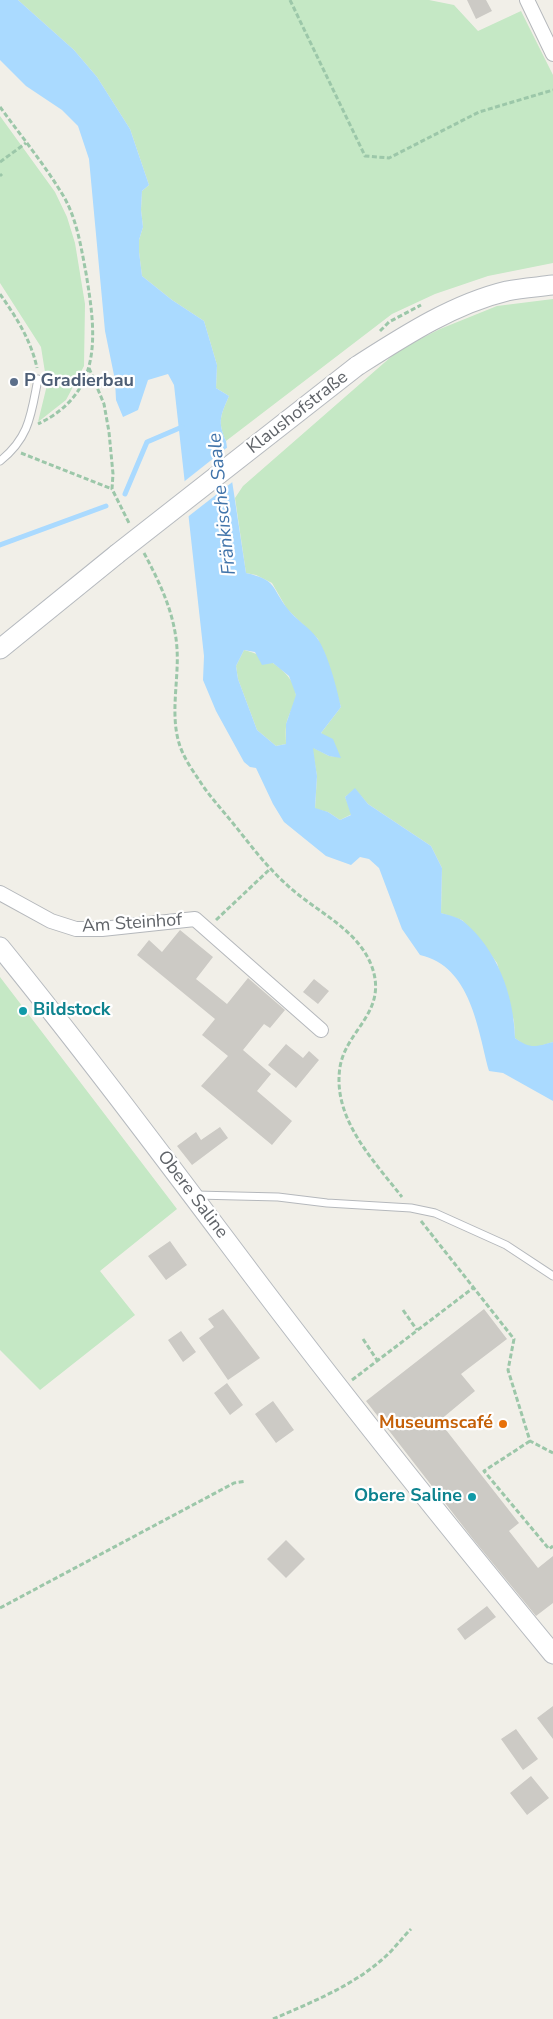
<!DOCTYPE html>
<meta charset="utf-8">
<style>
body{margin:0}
canvas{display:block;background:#f1efe8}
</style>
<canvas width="553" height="2019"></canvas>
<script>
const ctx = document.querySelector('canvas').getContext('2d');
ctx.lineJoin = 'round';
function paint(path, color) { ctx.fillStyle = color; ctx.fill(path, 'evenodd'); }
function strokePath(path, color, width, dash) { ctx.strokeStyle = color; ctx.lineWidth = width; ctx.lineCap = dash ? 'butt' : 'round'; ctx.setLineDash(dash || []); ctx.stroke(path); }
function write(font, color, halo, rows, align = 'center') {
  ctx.font = font + ' "Nunito Sans",sans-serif'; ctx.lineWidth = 4.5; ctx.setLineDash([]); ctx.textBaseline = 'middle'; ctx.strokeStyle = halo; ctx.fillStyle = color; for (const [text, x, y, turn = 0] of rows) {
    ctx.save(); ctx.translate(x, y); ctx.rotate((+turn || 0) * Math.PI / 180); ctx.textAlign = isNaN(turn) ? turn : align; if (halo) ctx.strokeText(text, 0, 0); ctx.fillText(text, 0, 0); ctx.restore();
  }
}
paint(new Path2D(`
 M18 0H429L454 5 478 31 521 11 553 75V263L488 276 435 294 392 314 226 441C217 421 221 415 229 396L216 388 217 365 204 321 172 300 142 276 139 252V240L143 227 141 210 142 191 149 185 130 129 97 77 74 50Z
 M0 116 55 192 67 217 75 243 85 304 84 366 66 400 38 422 47 385 41 347 0 283Z
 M553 299V1042L540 1046 527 1047 515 1038 514 1021 497 963 480 940 462 920 441 913 442 868 431 846 368 804 355 789 345 797 352 814 340 820 328 812 315 809 317 776 312 747 329 756 340 757 321 733 341 707 318 639 287 609 272 583 256 575 246 573 235 498 243 486 400 349 440 329 497 306Z
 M244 650C263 654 296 673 296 696 295 704 289 714 287 721 285 728 286 737 286 744L276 746 257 730 238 679 236 666Z
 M0 977 177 1209 100 1271 135 1315 40 1390 0 1350Z`), '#c5e8c5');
paint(new Path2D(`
 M0 0H18L74 50 97 77 130 129 149 185 142 191 141 210 143 227 139 240V252L142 276 172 300 204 321 217 365 216 388 229 396C221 415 217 421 226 441L246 573C277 580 271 587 287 608 296 620 309 627 317 638 328 653 337 689 341 707L321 733 333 739 341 758 329 756 313 748 317 776 315 808 328 812 340 820 351 815 345 797 355 788 368 804 431 846 442 868 441 913C448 915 457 917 463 921 497 949 514 995 515 1038 530 1049 535 1047 553 1042V1101L503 1073 489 1071C478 1030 471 966 420 955L402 929 379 868 369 859 360 857 351 865 326 856 284 822 273 804 256 768 250 767 244 762 216 711 203 680 204 656 174 385 168 374 148 380 138 410 123 417 116 400 115 380 105 331 89 159 78 126 62 110 26 86 0 60ZM244 650 255 652 262 665 273 663 289 676 296 695 286 724V744L276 746 257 730 238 679 236 666Z`), '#aadaff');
paint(new Path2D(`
 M229 446 235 480 185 519 181 484Z`), '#f1efe8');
strokePath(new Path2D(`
 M125 494 147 442 182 427
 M0 545 106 506`), '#aadaff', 5);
paint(new Path2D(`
 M467 0H486L492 11 476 19Z
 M180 930 213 957 196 979 227 1004 248 978 285 1010 270 1028 264 1024 243 1050 271 1074 257 1091 292 1121 272 1145 201 1086 228 1056 202 1035 215 1019 137 955 149 940 162 952Z
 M314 979 329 991 318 1004 303 992Z
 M286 1044 303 1058 309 1051 319 1060 296 1088 268 1065Z
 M220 1127 228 1138 192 1165 177 1146 196 1132 201 1140Z
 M170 1241 187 1265 166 1280 148 1256Z
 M223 1309 260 1358 228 1380 199 1338 214 1327 208 1319Z
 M484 1309 507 1339 461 1374 475 1391 439 1421 519 1523 509 1531 538 1568 553 1556V1603L536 1616 473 1539 366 1401Z
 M181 1331 196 1352 183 1362 168 1340Z
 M227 1383 243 1405 230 1415 214 1393Z
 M273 1401 294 1430 276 1443 255 1414Z
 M286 1540 305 1559 286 1578 267 1559Z
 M487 1606 496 1617 465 1640 457 1629Z
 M553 1706V1739L537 1718Z
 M516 1729 538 1759 523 1770 501 1739Z
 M531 1776 549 1798 527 1815 510 1793Z`), '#cccac5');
const lane = new Path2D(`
 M0 461C30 437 31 414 38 379
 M196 1195 278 1197 327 1203 411 1208 435 1213 506 1245 553 1276`);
const street = new Path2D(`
 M527 0 553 54
 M0 893 51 921 76 929H102L195 919 321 1030`);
const secondary = new Path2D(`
 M357 366C404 336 453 304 507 291 522 288 538 287 553 285
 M0 649 117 554
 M0 947C86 1053 168 1163 250 1272 348 1402 450 1529 553 1654`);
strokePath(lane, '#b5b8bc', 9);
strokePath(street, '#b5b8bc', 16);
strokePath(secondary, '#b6babf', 21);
strokePath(new Path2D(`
 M290 0 365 156 389 158 479 112 553 90
 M0 107C21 136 45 165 64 197 77 220 81 247 86 273 96 334 104 392 38 424
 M0 162 26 143
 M0 174 2 176
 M0 294C16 317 31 340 37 368
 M380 331 389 322 421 305
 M89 368 104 404 109 432 113 474 112 489 130 525
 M21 453 112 489
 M144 553C160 583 175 614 177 649 179 679 170 713 179 743 183 757 193 771 201 783 211 798 224 812 236 827 252 847 267 867 286 884 314 911 358 928 372 967 388 1012 346 1030 340 1067 332 1118 373 1160 402 1197
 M216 920 270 869
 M421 1221 514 1339 508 1370 530 1441 553 1453
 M403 1310 417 1330
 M363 1339 377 1360
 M352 1380 473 1288
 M530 1441 484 1471 549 1549 553 1546
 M0 1608 234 1483 246 1481
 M273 2019C312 2002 353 1986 385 1957 394 1949 402 1938 411 1929`), '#9cc7a9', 3, [5, 2.5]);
strokePath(lane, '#fff', 7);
strokePath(street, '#fff', 14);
strokePath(secondary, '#fff', 19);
const secondaryBridge = new Path2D(`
 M117 554 357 366`);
strokePath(secondaryBridge, '#b6babf', 21, []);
strokePath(secondaryBridge, '#fff', 19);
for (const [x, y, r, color] of [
 [14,382,5,"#5c6f8a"],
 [23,1011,5,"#0f9aa8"],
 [503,1424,5,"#e8710a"],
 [472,1497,5,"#0f9aa8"]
]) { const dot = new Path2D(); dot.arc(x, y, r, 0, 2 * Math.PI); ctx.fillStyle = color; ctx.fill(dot); strokePath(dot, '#fff', 2); }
write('bold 18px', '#4e5e75', '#fff', [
 ["P Gradierbau",24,382]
], 'left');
write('18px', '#5f6368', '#fff', [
 ["Klaushofstraße",298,413,-38],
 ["Am Steinhof",132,924,-4],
 ["Obere Saline",192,1195,53]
]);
write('bold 18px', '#0d838f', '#fff', [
 ["Bildstock",33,1011],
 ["Obere Saline",462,1497,"right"]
], 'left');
write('bold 18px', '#c56008', '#fff', [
 ["Museumscafé",493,1424]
], 'right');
write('italic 19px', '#4174aa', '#fff', [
 ["Fränkische Saale",223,504,-96]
]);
</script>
